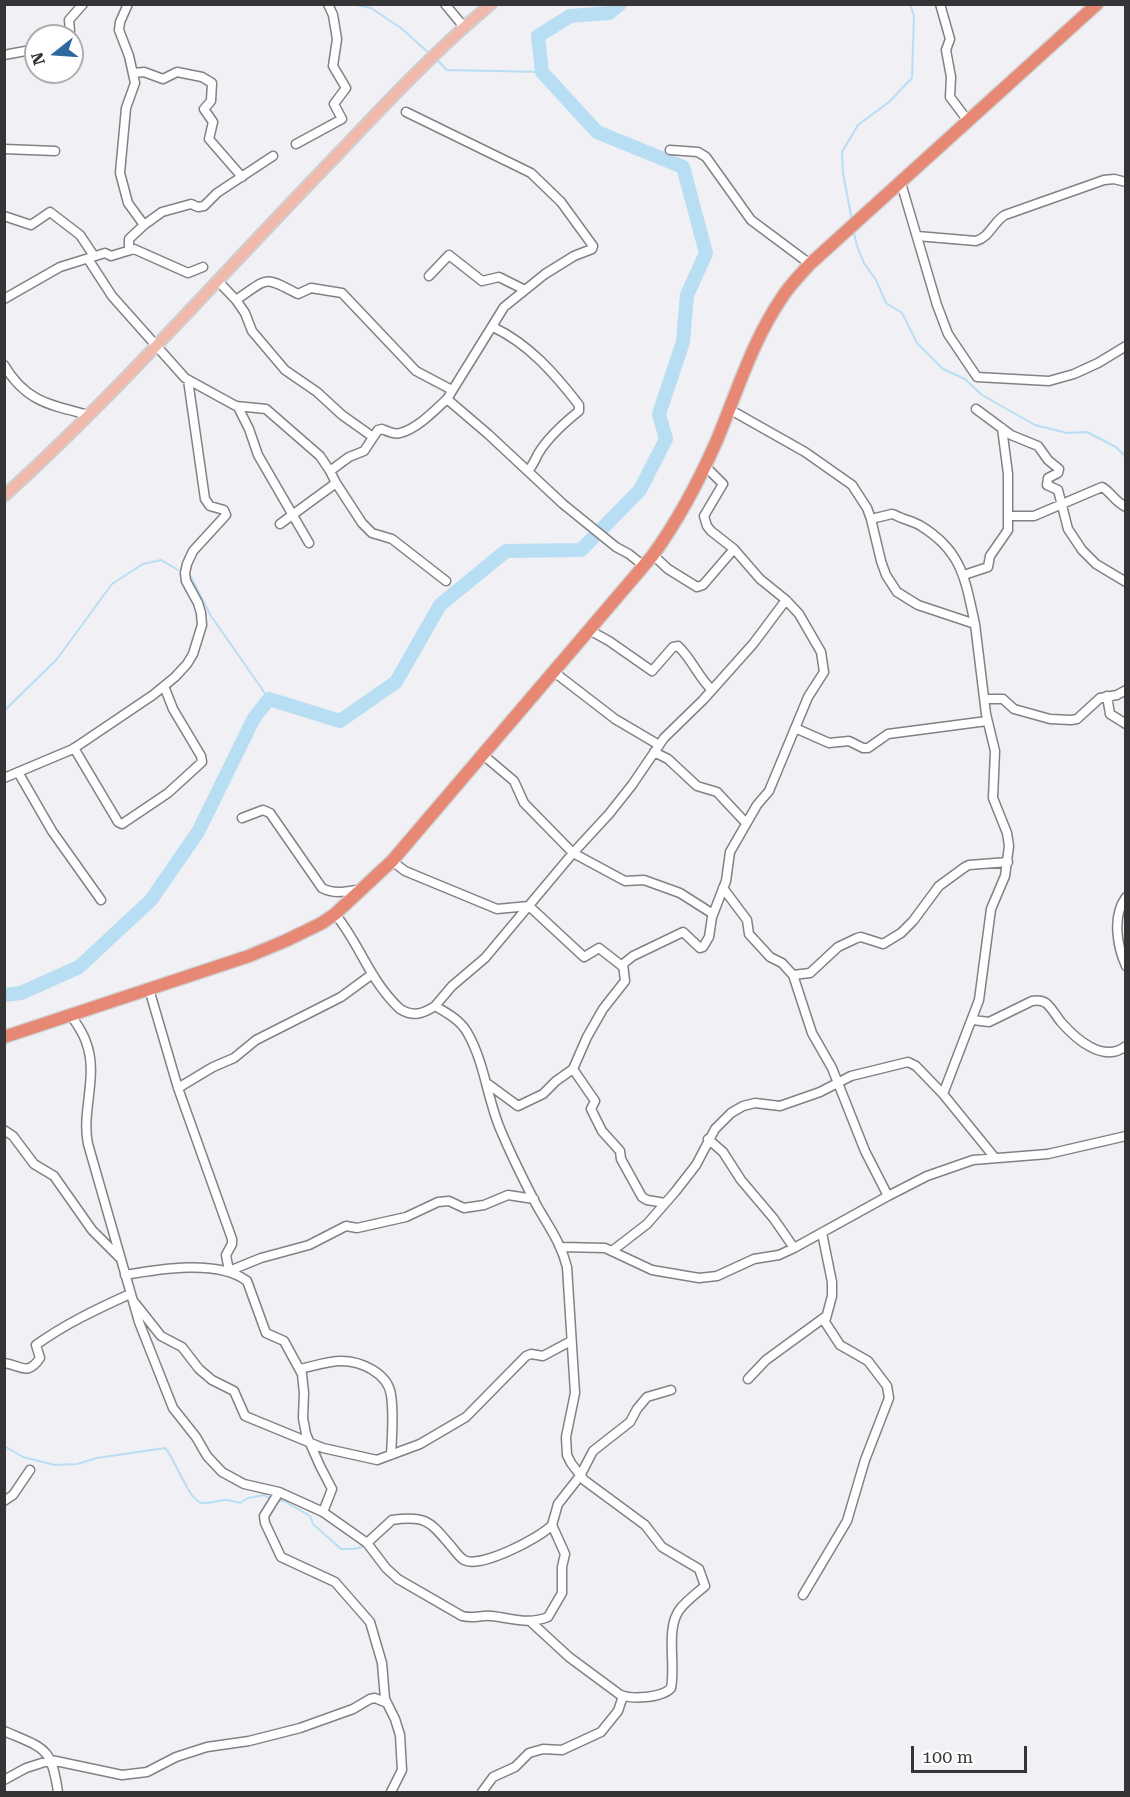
<!DOCTYPE html>
<style>
body{margin:0}
#map{position:relative;width:1130px;height:1797px;overflow:hidden;background:#f0f0f5;font-family:"Roboto Serif",serif}
canvas{display:block}
.frame{position:absolute;inset:0;border:6px solid #353537;pointer-events:none}
.north{position:absolute;left:24px;top:24px;width:60px;height:60px;box-sizing:border-box;background:#fff;border:2px solid #aeaeaf;border-radius:50%;rotate:253deg;font-size:16px;font-weight:700;line-height:24px;text-align:center;color:#353537}
.north::after{content:'';display:block;margin:auto;width:21px;height:27px;background:#2c679f;clip-path:polygon(50% 0,100% 100%,50% 72%,0 100%)}
.scale{position:absolute;left:911px;top:1746px;width:116px;height:27px;box-sizing:border-box;border:3px solid #353537;border-top:0;padding-left:8px;font-size:18px;line-height:21px;white-space:nowrap;color:#353537;-webkit-text-stroke:4px #fff;paint-order:stroke}
</style>
<div id="map">
<canvas width="1130" height="1797"></canvas>
<div class="frame"></div>
<div class="north">N</div>
<div class="scale">100 m</div>
</div>
<script>
const ctx = document.querySelector('canvas').getContext('2d');
ctx.lineJoin = 'round';
function strokePath(path, color, width, dash) { ctx.strokeStyle = color; ctx.lineWidth = width; ctx.lineCap = dash ? 'butt' : 'round'; ctx.setLineDash(dash || []); ctx.stroke(path); }
strokePath(new Path2D(`
 M351 4 371 8 401 28 431 55
 M435 58 447 70 542 72
 M852 221 843 173 842 152 858 125 889 102 912 78 914 16 910 4
 M853 229 857 246 864 263 876 280 886 303 902 313 917 343 943 369 965 379 982 395 1035 425 1067 433 1087 432 1116 447 1126 457
 M191 577 211 616 269 699
 M4 711 57 659 112 584 143 564 161 560 178 570
 M4 1446 23 1457 55 1465 77 1464 97 1458 165 1448C176 1460 188 1500 202 1503 210 1504 218 1500 226 1500 231 1500 236 1502 240 1503L248 1498 264 1495 271 1499
 M277 1500 284 1501 310 1516 313 1524 341 1549H354L366 1546`), '#b8def3', 2);
strokePath(new Path2D(`
 M4 995 21 993 79 967 151 900 198 832 254 718 269 699 340 721 396 682 440 605 506 551 581 550 640 490 666 439 659 414 683 342 687 295 706 253 683 167 597 132 542 72 538 36 570 16 609 13 620 4`), '#b8def3', 14);
const minor = new Path2D(`
 M128 4 120 22 119 30 129 56 135 83 126 108 120 173 128 203 144 225 129 239V249
 M445 4 464 27
 M940 4 950 39 946 50 951 77 950 97 968 121
 M58 36 70 31 69 20 83 4
 M4 55 36 49
 M134 73 144 72 163 79 177 72 202 77 212 83 211 101 204 109 213 122 209 139 242 177
 M406 112 531 173 561 202 593 246 592 249 574 256 545 274 504 307 447 399
 M296 144 342 119 334 104 346 88 333 66 337 39 333 15 328 4
 M4 149 55 151
 M670 150 698 152 706 157 751 220 810 264
 M901 183 937 305 948 334 977 377 1049 381 1074 374 1098 363 1126 346
 M4 216 31 225 50 212 80 235 94 256
 M144 225 162 212 191 204 198 207 204 206 217 193 273 156
 M917 236 976 241C990 237 993 222 1005 215L1104 180 1114 179 1126 182
 M88 259 112 296 185 378 236 406 266 409 320 456 330 471
 M429 276 449 255 482 281 499 277 525 290
 M217 280 236 300 245 313 252 331 285 370 317 392 342 415 373 437
 M4 299 60 267 105 253 111 256 134 249 188 273 203 267
 M236 300C269 278 262 275 298 294L311 288 342 293 416 371 452 390
 M493 327C529 344 555 374 579 405V411C564 423 548 437 538 454 535 460 533 465 528 471
 M4 365C26 402 50 405 89 415
 M238 407 249 429 258 455 309 543
 M729 409 805 452 852 485 867 508 871 519 881 561 886 575 897 592 918 605 975 624 986 714 995 751 993 798 1007 833 1009 846 1005 876 991 909 979 1000 943 1094 995 1158
 M976 409 1011 435 1038 446 1048 460 1059 469 1058 473 1048 478 1047 485 1058 490 1068 529 1082 550 1096 564 1126 582
 M336 483 362 523 372 533 392 539 446 581
 M1009 516H1034L1102 487C1110 491 1115 502 1126 507
 M871 519 892 514 895 515C904 520 913 521 921 526 963 552 965 580 975 624
 M280 524 336 483 330 471 349 457 364 451 378 430 382 429C387 431 394 435 400 433 417 429 434 411 447 399L488 434 563 504 616 547 629 554 644 566
 M653 555 668 569 697 587 703 585 734 549
 M964 575 988 567 990 556 1008 530V474L1002 428
 M591 631 609 641 652 671 673 647 678 646C692 659 698 677 712 690
 M554 672 615 719 659 745
 M1107 696 1110 714 1126 724
 M985 699H1003L1014 709 1050 719 1071 720 1077 719 1100 698 1117 695 1126 690
 M795 728 829 743 849 741 863 748H868L888 734 987 721
 M74 748 118 822 122 824 168 793 202 762 201 756 173 709 164 686
 M654 752 668 759 697 786 717 792 746 823
 M482 754 514 781 524 803 573 853 625 881 644 880 680 893 713 914
 M18 772 52 831 101 900
 M4 778 73 749 153 695 175 677 187 664 193 654 202 625 201 613 198 603 186 581 185 573 187 564 193 551 226 515 224 510 210 506 205 499 188 380
 M242 818 263 810 270 813 322 888C335 895 348 891 362 889
 M392 861 405 871 497 909 529 906 584 957 599 948 622 966
 M723 888 747 920 749 934 770 957 782 963 793 975 812 1033 832 1068 865 1151 888 1196
 M1126 897C1112 916 1117 946 1126 966
 M335 914C360 944 369 980 400 1009 413 1017 423 1014 435 1006 447 1013 460 1020 467 1032 485 1063 487 1099 501 1131 512 1157 524 1181 537 1206 549 1227 561 1243 567 1267L575 1393 566 1437 567 1455 571 1463 584 1480 645 1525 662 1547 699 1569 705 1586C697 1593 687 1600 680 1609 665 1628 676 1665 671 1688 662 1698 630 1700 619 1694L569 1657 531 1622
 M793 975 810 973 838 947 857 938 861 937 883 944 901 933 913 921 939 886 965 867 969 865 1008 862
 M149 989 178 1088 232 1239V1244L226 1255 229 1271
 M435 1006 452 986 485 958 573 853 609 814 632 785 664 738 703 700 753 644 786 600
 M70 1014C76 1023 83 1032 86 1042 99 1075 81 1111 88 1144L139 1322 173 1408 196 1437 207 1456 222 1472 244 1484 279 1492 323 1512 367 1543 386 1568 398 1579 462 1616C473 1619 481 1615 491 1616 512 1618 528 1625 548 1617L562 1593V1567L565 1554 552 1525 558 1504 580 1476 593 1451 630 1422 637 1409 647 1397 671 1390
 M973 1020 989 1022 1032 1001C1037 1000 1041 1000 1046 1003 1052 1008 1056 1016 1061 1022 1075 1038 1103 1064 1126 1046
 M573 1069 595 1101 591 1109 602 1131 620 1151 621 1159 642 1197 647 1200 665 1203
 M488 1084 518 1106 543 1094 556 1081 573 1069 587 1037 603 1009 625 981 623 964 633 956 683 932 700 948 703 947 709 937 712 917 726 881 730 852 757 805 769 791 808 697 824 672 821 652 799 614 786 600 760 579 734 549 711 531 707 526 704 516 723 484 705 466
 M178 1088 213 1067 234 1058 256 1040 341 997 371 975
 M4 1130 13 1136 34 1164 54 1176 92 1230 120 1258
 M708 1139 723 1152 741 1180 774 1219 794 1248
 M562 1247 605 1248 652 1270 699 1278 717 1276 754 1259 779 1255 794 1248 888 1196 927 1176 973 1160 1048 1154 1126 1136
 M612 1251 647 1224 675 1192 696 1165 715 1129 731 1113 743 1106 755 1103 780 1106 820 1092 851 1076 908 1062 916 1066 943 1094
 M229 1271 261 1258 309 1245 346 1226 357 1228 406 1217 438 1202 449 1201 464 1208 484 1205 508 1195 534 1199
 M125 1275C159 1269 218 1259 247 1281L266 1333 284 1341 302 1374 304 1393 303 1418 306 1434 320 1466 332 1489 323 1512
 M134 1302 161 1336 182 1347 199 1369 212 1380 234 1391 245 1416 323 1448 377 1460 420 1444 466 1417 526 1356 531 1354 543 1356 571 1341
 M4 1363C21 1365 27 1377 40 1358L36 1345C65 1324 97 1309 130 1294
 M300 1369C314 1366 328 1361 341 1361 361 1361 388 1373 391 1395 394 1414 392 1435 391 1455
 M748 1379 766 1360 825 1317
 M279 1492 264 1516 265 1523 281 1557 335 1582 370 1622 382 1663 385 1699 395 1719 400 1735 402 1770 391 1792
 M4 1501 13 1495 30 1470
 M367 1543 392 1520C427 1515 430 1522 451 1546 455 1551 459 1557 464 1560 480 1569 540 1538 552 1525
 M803 1595 847 1521 865 1460 889 1398 887 1386 868 1361 840 1345 825 1322 832 1296V1282L822 1233
 M4 1731C45 1749 51 1746 58 1792
 M4 1780 26 1768 51 1760 122 1775 147 1772 176 1757 207 1747 249 1741 300 1728 353 1709 370 1699 375 1698 387 1703
 M482 1792 493 1777 515 1767 529 1753 543 1749 562 1750 601 1732 618 1711 623 1696`);
const major = new Path2D(`
 M4 496C122 389 227 268 338 154 387 102 436 50 491 4`);
const highway = new Path2D(`
 M4 1037 249 956 285 941 322 923 335 914 392 861 653 555C679 519 699 481 717 440 737 392 752 342 781 299 789 286 800 275 810 264L1097 4`);
strokePath(minor, '#818186', 11);
strokePath(major, '#cfcfcf', 14);
strokePath(highway, '#cfcfcf', 15);
strokePath(minor, '#fff', 8);
strokePath(major, '#f1b8ac', 10);
strokePath(highway, '#e78875', 12);
</script>
